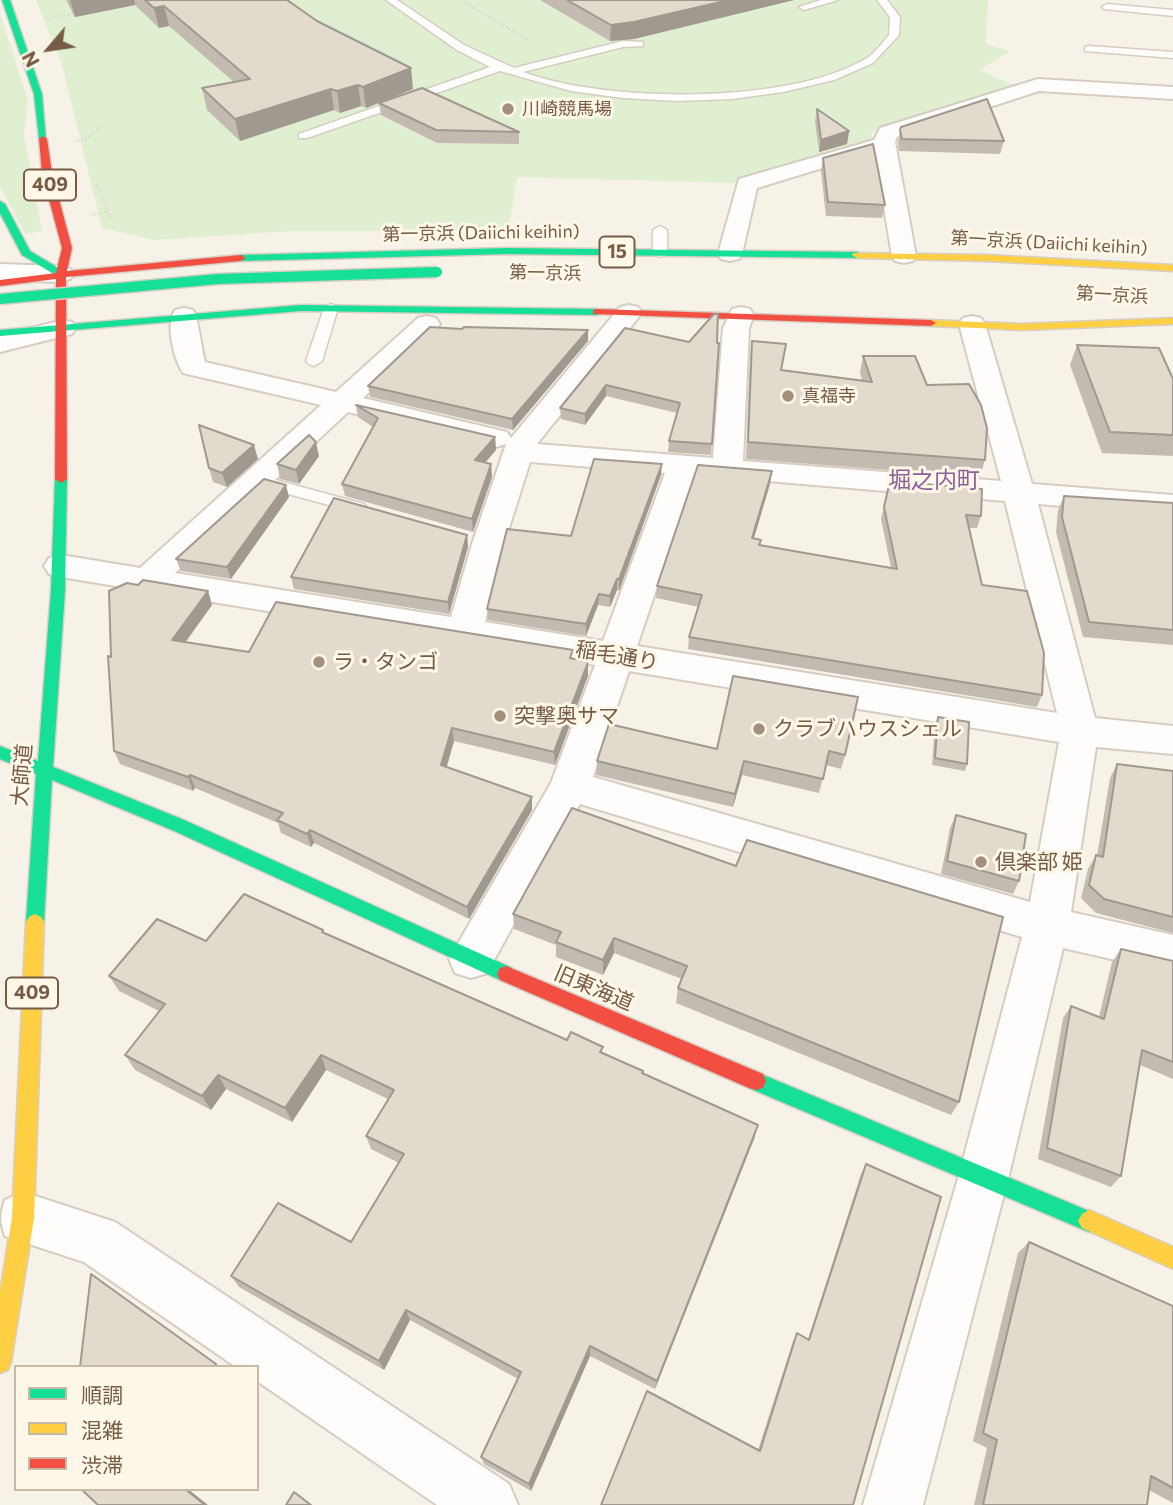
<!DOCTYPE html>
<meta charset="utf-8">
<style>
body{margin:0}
#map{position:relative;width:1173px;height:1505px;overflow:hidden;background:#f7f2e7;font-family:Commissioner,"Noto Sans JP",sans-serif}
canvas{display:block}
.legend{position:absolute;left:14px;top:1365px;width:245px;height:126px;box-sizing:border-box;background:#fff8e8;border:2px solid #c8b9a7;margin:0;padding:9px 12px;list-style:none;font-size:21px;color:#765b45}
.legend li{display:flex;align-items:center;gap:14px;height:35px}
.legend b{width:35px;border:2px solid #c8b9a7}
.north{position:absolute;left:14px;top:14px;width:70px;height:70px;-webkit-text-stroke:5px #fff8e8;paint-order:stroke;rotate:241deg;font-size:19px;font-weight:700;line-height:28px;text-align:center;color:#765b45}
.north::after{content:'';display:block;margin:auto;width:24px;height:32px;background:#765b45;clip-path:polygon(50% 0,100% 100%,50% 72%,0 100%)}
</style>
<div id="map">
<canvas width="1173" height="1505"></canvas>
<ul class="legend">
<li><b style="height:9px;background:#16e098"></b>順調</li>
<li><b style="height:9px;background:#ffcf43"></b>混雑</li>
<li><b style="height:9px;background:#f24e42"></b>渋滞</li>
</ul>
<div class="north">N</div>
</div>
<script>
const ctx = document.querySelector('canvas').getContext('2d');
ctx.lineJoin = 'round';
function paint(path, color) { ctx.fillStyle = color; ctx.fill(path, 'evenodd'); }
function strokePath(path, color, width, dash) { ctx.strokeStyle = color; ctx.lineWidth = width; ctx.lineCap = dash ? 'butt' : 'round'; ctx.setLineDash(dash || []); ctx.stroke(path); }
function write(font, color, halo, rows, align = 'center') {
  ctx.font = font + ' Commissioner,"Noto Sans JP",sans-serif'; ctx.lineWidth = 6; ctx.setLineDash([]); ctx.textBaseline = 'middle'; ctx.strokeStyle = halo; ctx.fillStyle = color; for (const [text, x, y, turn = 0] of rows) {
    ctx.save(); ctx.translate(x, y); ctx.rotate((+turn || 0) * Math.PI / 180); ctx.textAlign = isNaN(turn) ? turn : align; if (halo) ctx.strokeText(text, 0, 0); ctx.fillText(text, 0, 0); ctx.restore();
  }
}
paint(new Path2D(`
 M36 0H988L986 44 1010 51 980 70 1016 86 871 132 872 142 737 183 517 177 508 231H293L154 240 102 228 61 61Z
 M0 14 28 100 24 135 42 231 25 234 0 186Z`), '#dfefd0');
const lane = new Path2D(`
 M386 0H397L464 45 514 68 623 41 643 42V46L623 47 523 72C606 103 790 105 867 58 876 52 882 43 889 35L890 17 877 0H887L900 17 899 35 873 63 834 80 783 92 732 99 677 101 623 98 571 91 500 71 307 138H299V134L490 67 457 50Z
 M821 0H838L804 10 799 7Z
 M1107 4 1173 10V16L1104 9 1102 7Z
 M1089 46 1173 52V58L1085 51V47Z
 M660 226 667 230V253L660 257 653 253V230Z
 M331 304 338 308 322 361 314 366 309 364 306 361 324 308Z
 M261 476 364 504 367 508 358 513 255 485 253 481 255 477Z`);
const street = new Path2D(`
 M1038 79 1173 87V99L1039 91 897 137 895 142 916 256 913 261 904 263 895 261 892 256 875 152 757 188 742 254 739 259 730 261 721 259 718 254 739 179 874 140 880 128Z
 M0 264 61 266 70 269 74 274 70 279 61 282 0 280Z
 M629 305 638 307 642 313 537 444 713 458 723 328 732 309 741 307 750 309 754 315 749 328 743 461 1001 481 959 324 963 318 972 316 981 318 985 324 1032 484 1173 495V515L1038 504 1095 718 1173 726V754L1096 747 1071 912 1173 935V973L1063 948 1009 1175 923 1505H863L959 1175 1022 937 580 804 487 973 471 978 455 973 449 959 551 783 595 665 61 577 49 574 44 566 49 558 61 555 140 568 321 405 183 373C174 359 165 325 175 310L184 308 193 310C198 318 202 350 205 362L336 392 418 318 427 316 436 318 440 324 436 330 363 398 507 432 511 438 620 307ZM348 412 496 447 506 444 472 544 451 617 175 573ZM530 462 665 473 603 641 485 622 504 544ZM695 475 1005 501 1057 713 637 646ZM629 671 1059 742 1030 902 593 777Z
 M63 320 72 322 76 328 72 334 0 352V336Z
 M23 1192 115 1222 509 1484 518 1505H437L257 1381V1367H236L84 1262 5 1236C0 1222 0 1214 5 1200Z`);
const fast = new Path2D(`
 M2 0H10L42 94 46 141 39 139 34 94Z
 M0 201 5 204 30 251 65 272V276H57L22 255 0 213Z
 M507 248 857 252 862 255 857 258 507 254 241 261 236 258 241 255Z
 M301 305 597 309 602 312 597 315 301 311 0 336V330Z
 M61 475 67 479 65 590 53 767 184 820 512 968 515 974 512 980 506 982 500 980 172 830 52 780 44 922 41 927 35 930 29 927 26 922 36 774 0 759V746L38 761 51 590 55 479Z
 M756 1072 1096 1214 1100 1221 1096 1228 1089 1232 749 1088 746 1081 749 1074Z`);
const slow = new Path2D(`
 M853 253 987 255 1173 265V271L987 261 857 258 852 255Z
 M1173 318V324L1022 330 931 326 926 323 931 320 1022 324Z
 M35 914 41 917 44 922 34 1218 11 1362 8 1370 0 1373V1293L12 1218 26 922 29 917Z
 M1089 1210 1173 1247V1269L1082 1228 1078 1221 1082 1214Z`);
const jam = new Path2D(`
 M43 136 47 139 52 173 72 248 67 271 241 255 246 258 241 261 66 277 67 479 61 483 55 479 56 279 0 286V280L56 273 62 248 42 173 39 139Z
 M597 309 931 320 936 323 931 326 593 314V310Z
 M506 966 763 1074 766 1081 763 1088 756 1090 749 1088 500 980 497 974 500 968Z`);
strokePath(lane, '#d6cdc2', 3);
strokePath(street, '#d6cdc2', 4);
strokePath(fast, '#d8cec3', 3);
strokePath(slow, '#d8cec3', 3);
strokePath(jam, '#d8cec3', 3);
strokePath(new Path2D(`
 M461 0 530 41
 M44 19 76 13
 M75 141 86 139 100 127
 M97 185 112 220
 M91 215 108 212`), '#d8d0c8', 2.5, [1, 2.5]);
paint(lane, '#fefdfb');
paint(street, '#fefdfb');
paint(fast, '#16e098');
paint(slow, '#ffcf43');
paint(jam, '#f24e42');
const fastBridge = new Path2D(`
 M0 299 218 279 437 272`);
strokePath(fastBridge, '#d6cdc3', 13, []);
strokePath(fastBridge, '#16e098', 10);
paint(new Path2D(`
 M66 0H287L413 89 366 108 361 106 340 113 334 110 240 141 207 110 202 88 234 82 169 26 159 28 135 5 75 17Z
 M540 0H794L634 39 610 41Z
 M379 103 519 132V144L437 143 381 115Z
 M817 109 849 131 847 144 819 152 815 121Z
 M900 130 1004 141 1000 154 899 151 898 142Z
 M823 158 885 205 882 218 826 216 821 171Z
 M588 330V341L513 430 370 397 368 386Z
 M752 341 782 370 862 380 860 373 863 356 927 385 985 460 980 477 746 459 750 357Z
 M689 342 719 343 711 455 668 452 669 441 677 413 606 396 585 425 561 419 560 408Z
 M1077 345 1173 379V456L1102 453 1070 365Z
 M356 405 495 437 496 450 485 463 491 464 492 477 473 532 345 496 342 484 373 427 358 417Z
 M319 456 299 484 280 479 277 464Z
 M258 459 227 487 213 482 209 468Z
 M661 475 619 591 617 590 610 607 598 605 586 636 488 620 487 609 571 536Z
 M890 481 981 516 977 528H969L982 585 1042 695 1037 707 688 649 689 637 699 607 656 598 657 586 770 484 754 538 761 540 760 545 891 568 881 519Z
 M1064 496 1173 503V645L1083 637 1056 532 1058 510Z
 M289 497 231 579 181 571 176 559Z
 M467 535 468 547 449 614 294 589 291 577Z
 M138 585 208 591 212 605 186 642 249 652 573 659 588 662V676L555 765 454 741 447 767 532 810 469 919 314 843 311 847 281 833 278 823 195 788 193 791 120 764 114 751 111 657Z
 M733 676 845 755 841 769 826 765 819 793 742 775 733 807 596 775 597 761 717 749Z
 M938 717 967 764 965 771 932 765 935 724Z
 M1117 764 1173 771V933L1096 913 1081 898 1088 869 1096 855 1097 856 1110 778Z
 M572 808 959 1102 951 1115 676 1003 678 988 682 979 614 953 603 975 556 957V945L514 929 513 914Z
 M956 815 1019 881 1013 894 941 874 950 828Z
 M324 933 567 1040 603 1053 643 1071V1074L758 1125 754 1139 655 1389 590 1356 531 1491 484 1464 481 1457 518 1379 410 1320 384 1370 239 1287 231 1276 351 1242 399 1163 371 1149 366 1136 388 1099 326 1070 292 1122 226 1089 211 1110 135 1070 125 1055 159 1011 119 991 109 976 206 941Z
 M1121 949 1173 961V1079L1140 1065 1121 1176 1111 1187 1038 1159 1063 1018 1071 1006 1099 1017 1112 962Z
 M866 1164 853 1505 758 1450 793 1341 797 1333 808 1339 861 1174Z
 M1029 1242 1173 1306V1503L1149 1490 1147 1505H974L987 1448 973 1441 1018 1253Z`), '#c3bbb1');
paint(new Path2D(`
 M70 0H134L135 5 75 17Z
 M729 0H794L634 39 610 41 611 25Z
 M164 6 169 26 159 28 154 8Z
 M411 68 413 89 366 108 363 87Z
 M358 85 361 106 340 113 337 91Z
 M331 89 334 110 240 141 235 119Z
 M849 131 847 144 819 152 821 140Z
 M588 330V341L513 430 512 419Z
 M606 385V396L585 425V414Z
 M495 437 496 450 476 473 475 460Z
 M316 442 319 456 299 484 296 470Z
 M254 445 258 459 227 487 222 473Z
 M491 464 492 477 473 532 472 519Z
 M662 464 661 475 619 591V579Z
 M772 471 770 484 750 551 752 538Z
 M286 485 289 497 231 579 227 567Z
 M467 535 468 547 449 614 448 602Z
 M617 579V590L610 607V596Z
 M208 591 212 605 177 653 172 640Z
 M599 594 598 605 586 636V624Z
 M588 662V676L555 765 554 752Z
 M452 728 454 741 443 778 441 765Z
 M744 761 742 775 733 807 735 794Z
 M190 775 195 788 193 791 188 777Z
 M532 797V810L469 919 467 907Z
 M310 830 314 843 311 847 307 834Z
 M614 938V953L603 975V960Z
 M321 1055 326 1070 292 1122 285 1108Z
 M218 1075 226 1089 211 1110 202 1096Z
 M758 1125 754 1139 655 1389 657 1381Z
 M406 1310 410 1320 384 1370 379 1361Z
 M590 1346V1356L531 1491 529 1484Z
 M185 1489H188L208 1505H205Z`), '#9f9990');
const building = new Path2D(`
 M145 0H287L317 21 411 68 363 87 358 85 337 91 331 89 235 119 202 88 250 79 164 6 154 8Z
 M567 0H729L634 22 611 25Z
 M422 88 519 132 436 130 379 103Z
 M987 99 1004 141 902 139 900 130 901 127Z
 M817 109 849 131 821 140Z
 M873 144 885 205 828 202 823 158Z
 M714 314H718L717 343H719L712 444 669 441 680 403 606 385 585 414 560 408 625 328 689 342Z
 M430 327 462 329 464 327 588 330 512 419 368 386Z
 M752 341 786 344 781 370 872 382 863 356H915L927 385 969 384 981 405 987 428 985 460 748 442Z
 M1077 345 1159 348 1173 379V435L1110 432Z
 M356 405 495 437 475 460 491 464 472 519 342 484 378 418Z
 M199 425 254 445 222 473 209 468Z
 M309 435 316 442 296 470 277 464Z
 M594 459 662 464 619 579H617L610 596 599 594 586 624 487 609 507 529 571 536Z
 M698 465 772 471 752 538 761 540 759 545 897 569 884 507 890 481 982 489 981 516 966 515 982 585 1027 591 1044 653 1042 695 689 637 702 595 657 586Z
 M264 479 286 485 227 567 176 559Z
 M1064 496 1173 503V630L1089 622 1062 517Z
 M334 498 467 535 448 602 291 577Z
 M143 580 208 591 172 640 249 652 276 602 573 650 570 658 588 662 554 752 452 728 441 765 532 797 467 907 310 830 307 834 277 820 283 813 190 775 188 777 114 751 108 656 111 657 109 591 127 583 138 585Z
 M733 676 858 697 845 755 829 751 823 779 744 761 735 794 597 761 609 724 717 749Z
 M938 717 969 722 967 764 935 758Z
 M1117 764 1173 771V917L1104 899 1089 885 1096 855 1103 857Z
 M572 808 736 866 747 840 1003 917 959 1102 678 988 687 966 614 938 603 960 556 942 561 932 513 914Z
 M956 815 1026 834 1019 881 947 861Z
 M244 894 323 930 322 932 567 1040 571 1032 603 1047 600 1052 643 1071 642 1073 758 1125 657 1381 590 1346 529 1484 481 1457 521 1372 406 1310 379 1361 231 1276 278 1203 351 1242 404 1154 366 1136 394 1090 321 1055 285 1108 218 1075 202 1096 125 1055 165 1004 109 976 157 919 206 941Z
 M1121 949 1173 961V1062L1142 1050 1121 1176 1047 1148 1071 1006 1104 1019Z
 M866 1164 941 1197 853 1505H601L647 1391 760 1451 797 1333 809 1340Z
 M1029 1242 1173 1306V1488L1151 1476 1147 1505H983L997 1440 983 1433Z
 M91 1274 216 1364 214 1367H80Z
 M81 1489H185L205 1505H98Z
 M294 1492 311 1505H286Z`);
paint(building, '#e3dace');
strokePath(building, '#9f9990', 2);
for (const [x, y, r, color] of [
 [508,109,7,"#a3907e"],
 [788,396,7,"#a3907e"],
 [319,662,7,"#a3907e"],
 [500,716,7,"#a3907e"],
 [759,729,7,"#a3907e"],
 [981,862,7,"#a3907e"]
]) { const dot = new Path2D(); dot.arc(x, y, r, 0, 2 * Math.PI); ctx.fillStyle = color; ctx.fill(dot); strokePath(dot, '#fff8e8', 2.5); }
write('18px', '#765b45', '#fff8e8', [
 ["川崎競馬場",522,109],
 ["真福寺",802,396]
], 'left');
write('18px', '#765b45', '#fff8e8', [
 ["第一京浜 (Daiichi keihin)",481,233,-1],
 ["第一京浜 (Daiichi keihin)",1049,243,3],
 ["第一京浜",545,273,1],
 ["第一京浜",1112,295,3]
]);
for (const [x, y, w] of [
 [50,185,52],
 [617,252,35],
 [32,993,52]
]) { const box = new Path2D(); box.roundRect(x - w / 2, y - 15.5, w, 31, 5); ctx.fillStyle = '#fff8e8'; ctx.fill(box); strokePath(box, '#765b45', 2); }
write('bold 19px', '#765b45', null, [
 ["409",50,185],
 ["15",617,252],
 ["409",32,993]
]);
write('21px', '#765b45', '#fff8e8', [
 ["稲毛通り",617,656,10],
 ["大師道",22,775,-85],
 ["旧東海道",594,988,23]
]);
write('21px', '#765b45', '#fff8e8', [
 ["ラ・タンゴ",333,662],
 ["突撃奥サマ",514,716],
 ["クラブハウスシェル",773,729],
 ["倶楽部 姫",995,862]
], 'left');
write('23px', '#8c609a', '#fff8e8', [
 ["堀之内町",934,480]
]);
</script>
